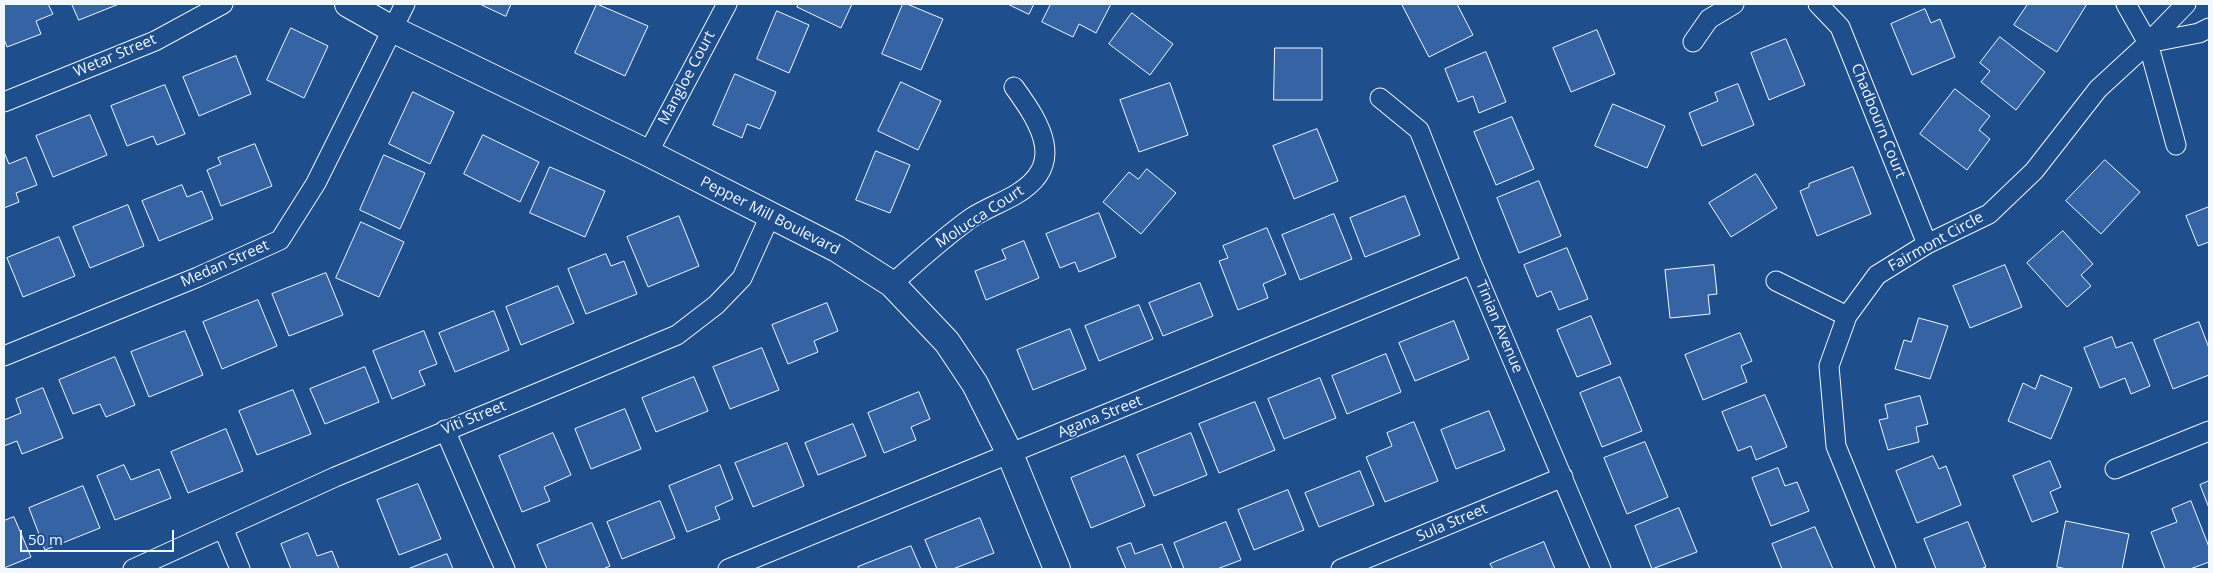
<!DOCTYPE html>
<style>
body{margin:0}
#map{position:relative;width:2213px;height:573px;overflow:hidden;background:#1f4e8c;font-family:"Open Sans",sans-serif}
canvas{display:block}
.frame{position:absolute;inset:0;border:5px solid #f2f6ff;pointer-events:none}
.scale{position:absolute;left:20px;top:530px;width:154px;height:22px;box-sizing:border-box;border:2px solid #f2f6ff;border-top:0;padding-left:6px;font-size:15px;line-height:18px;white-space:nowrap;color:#f2f6ff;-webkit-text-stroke:4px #1f4e8c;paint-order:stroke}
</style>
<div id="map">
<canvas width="2213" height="573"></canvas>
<div class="frame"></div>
<div class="scale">50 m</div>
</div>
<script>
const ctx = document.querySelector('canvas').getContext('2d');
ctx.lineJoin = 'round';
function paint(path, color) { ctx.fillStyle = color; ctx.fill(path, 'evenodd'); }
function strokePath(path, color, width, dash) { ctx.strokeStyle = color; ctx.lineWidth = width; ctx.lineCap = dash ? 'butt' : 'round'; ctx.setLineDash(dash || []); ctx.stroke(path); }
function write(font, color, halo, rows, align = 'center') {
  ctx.font = font + ' "Open Sans",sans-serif'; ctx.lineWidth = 4; ctx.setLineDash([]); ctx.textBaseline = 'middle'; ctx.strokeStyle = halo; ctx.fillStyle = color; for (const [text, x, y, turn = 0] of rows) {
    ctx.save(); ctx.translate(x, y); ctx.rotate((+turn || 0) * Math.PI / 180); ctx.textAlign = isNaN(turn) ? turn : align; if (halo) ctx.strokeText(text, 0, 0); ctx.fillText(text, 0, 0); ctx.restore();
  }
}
const building = new Path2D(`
 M4 4H48L53 14 36 21 41 34 7 47 4 39Z
 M72 4H119L79 20Z
 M480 4H511L506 16Z
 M597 4 648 26 625 76 575 53Z
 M799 4H852L841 28 797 7Z
 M903 4H907L943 19 921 70 882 54Z
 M1008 4H1034L1029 14Z
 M1051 4H1111L1096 33 1079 24 1073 37 1042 22Z
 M1404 4H1457L1473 35 1429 57 1402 5Z
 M2028 4H2087L2057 52 2014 25Z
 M1925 9 1931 23 1940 19 1955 57 1912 75 1891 24Z
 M777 11 809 25 789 73 757 59Z
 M1132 13 1173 44 1150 75 1109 44Z
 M291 28 328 46 304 98 267 80Z
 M1597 30 1615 74 1571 92 1553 48Z
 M2000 37 2045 72 2016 110 1981 82 1990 71 1980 63Z
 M1786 39 1805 85 1769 100 1751 53Z
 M1275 48H1322V100H1274Z
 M1486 52 1506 102 1479 113 1473 96 1458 102 1445 69Z
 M236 56 251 94 199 116 183 77Z
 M735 74 776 92 760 129 747 124 742 138 713 125Z
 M901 82 941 101 918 150 878 131Z
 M1170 83 1188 135 1139 152 1120 100Z
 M1738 84 1754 125 1702 146 1689 113 1718 101 1715 93Z
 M165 85 185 134 157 145 153 136 127 146 111 106Z
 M1955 89 1990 116 1979 130 1990 139 1967 170 1920 134Z
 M413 92 454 112 430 164 389 144Z
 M1613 104 1665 126 1647 168 1595 146Z
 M90 115 107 155 53 177 36 136Z
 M1512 117 1534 169 1496 185 1474 132Z
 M1317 129 1338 181 1294 199 1273 146Z
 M483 135 539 162 520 202 464 174Z
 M255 144 272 186 221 206 207 170 221 164 218 158Z
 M876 151 910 165 890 213 856 200Z
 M4 152 9 164 26 157 37 185 16 193 19 202 4 208Z
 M384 155 425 173 400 229 360 210Z
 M2105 160 2140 192 2101 234 2066 201Z
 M550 167 605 191 585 237 530 213Z
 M1853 167 1871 214 1817 236 1800 191 1809 187V184Z
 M1147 169 1176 193 1141 234 1103 202 1129 172 1138 179Z
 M1756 174 1777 208 1731 237 1709 203Z
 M1539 181 1561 236 1519 253 1497 198Z
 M182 185 187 197 202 191 213 219 159 241 142 201Z
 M1405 196 1420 235 1365 257 1350 218Z
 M128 205 144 246 90 268 73 227Z
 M2209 207V242L2198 246 2186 216Z
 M1099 213 1116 257 1079 272 1075 262 1060 268 1046 234Z
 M1334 214 1352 259 1300 280 1282 235Z
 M679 216 699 266 648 287 627 237Z
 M361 222 404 242 379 297 336 278Z
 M1267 228 1286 274 1263 284 1268 298 1238 310 1219 261 1228 258 1223 246Z
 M2063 231 2093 264 2081 275 2091 286 2067 307 2027 263Z
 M59 237 75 276 23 297 7 258Z
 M1024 241 1039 278 986 300 975 271 1006 259 1002 250Z
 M1567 248 1588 299 1559 310 1551 291 1537 297 1524 265Z
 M606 254 611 266 624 261 637 294 586 314 568 269Z
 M1714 265 1717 294 1708 295 1710 314 1670 318 1665 270Z
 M2005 265 2022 307 1970 328 1953 286Z
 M326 273 343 315 289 336 272 294Z
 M1200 283 1213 316 1163 336 1149 303Z
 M558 286 574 323 521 345 506 307Z
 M258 300 277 346 222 369 203 322Z
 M827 303 838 331 814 341 818 352 788 364 772 325Z
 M1139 305 1153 339 1099 361 1085 326Z
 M494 311 509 350 455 372 439 333Z
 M1591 316 1611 364 1577 377 1557 330Z
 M1919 318 1948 326 1930 379 1895 369 1904 340 1911 342Z
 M1454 321 1469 359 1415 381 1399 343Z
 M2199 322 2209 348V375L2173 389 2154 340Z
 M1070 329 1086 369 1033 390 1017 350Z
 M185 331 203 375 149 397 131 352Z
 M424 331 437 364 419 371 425 385 392 399 373 351Z
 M1740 333 1752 361 1741 366 1747 382 1703 400 1685 355Z
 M2112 337 2116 348 2132 342 2150 386 2131 394 2125 378 2100 388 2084 348Z
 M762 348 779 390 730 409 713 367Z
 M1386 354 1401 392 1347 414 1332 376Z
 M115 357 135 405 106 417 100 404 73 414 59 380Z
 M365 367 379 402 325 424 310 389Z
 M2041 375 2072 388 2051 439 2008 421 2023 383 2035 389Z
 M694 377 708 411 656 432 642 398Z
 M1620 377 1642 431 1602 447 1580 393Z
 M1320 378 1336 418 1284 439 1268 399Z
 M43 388 63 438 22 454 17 441 4 446V420L21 413 16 399Z
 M293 390 311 434 257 455 239 411Z
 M919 392 930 419 911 427 916 440 884 453 868 413Z
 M1765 395 1787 447 1756 460 1751 446 1738 451 1722 412Z
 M1920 396 1928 424 1916 427 1919 442 1888 450 1879 420 1888 418 1885 405Z
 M1255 402 1275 450 1219 473 1199 424Z
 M625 409 641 449 591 469 575 429Z
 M1489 411 1505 450 1456 469 1441 430Z
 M1414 422 1438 481 1385 502 1366 457 1392 446 1387 433Z
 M853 424 866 456 818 475 805 443Z
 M226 429 243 471 188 493 171 452Z
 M553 433 571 475 544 487 550 501 522 512 499 456Z
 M1191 433 1207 475 1154 496 1137 455Z
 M1645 442 1668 497 1627 514 1604 458Z
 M787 443 804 486 753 507 735 463Z
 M1125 456 1145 506 1091 528 1071 478Z
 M1933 456 1939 469 1946 466 1961 505 1917 523 1896 471Z
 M2050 461 2061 487 2050 492 2058 512 2032 522 2013 476Z
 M124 465 131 480 159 469 171 498 115 520 97 476Z
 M720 465 733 499 715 507 720 519 687 532 669 486Z
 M1778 468 1785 486 1797 482 1809 511 1771 526 1752 478Z
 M1360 471 1374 505 1319 527 1305 493Z
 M2209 481V508L2200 485Z
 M418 484 441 539 399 555 377 500Z
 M83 486 100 528 45 550 29 508Z
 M1288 490 1304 530 1254 550 1238 510Z
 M660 501 675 538 622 559 607 522Z
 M2191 501 2209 547V562L2190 569H2165L2151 532 2177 522 2172 509Z
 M1679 508 1697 552 1652 569 1635 526Z
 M14 517 31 557 4 568V521Z
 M980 518 994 553 953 569H937L925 540Z
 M2066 521 2129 534 2122 569H2067L2057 567Z
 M1226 522 1241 560 1217 569H1184L1174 543Z
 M1968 522 1986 567 1980 569H1936L1924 539Z
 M592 523 610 566 603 569H547L537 545Z
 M1815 527 1833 569H1782L1772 544Z
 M308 533 317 556 332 551 339 569H291L281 544Z
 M1544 542 1555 569H1493L1490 564Z
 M1131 543 1135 554 1162 544 1172 569H1126L1117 548Z
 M911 546 921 569H859L858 567Z
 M447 554 453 569H408Z`);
paint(building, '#3563a3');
strokePath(building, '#f2f6ff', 1);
const street = new Path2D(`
 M1818 4 1840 27 1927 244
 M2126 4 2148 43 2176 145
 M1693 42 1709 19 1734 4
 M2148 43 2199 33 2209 28
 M1380 98 1419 130 1472 264 1601 569
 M4 102 155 41 223 4
 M648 153 727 4
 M1776 281 1847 316
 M892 284C918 261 943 238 971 218 985 209 1001 203 1015 195 1067 165 1041 124 1014 87
 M4 356 198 277 280 240 316 183 405 4
 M445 430 505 569
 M2115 469 2209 431
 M223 528 240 569
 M133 569 335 477 677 335 716 305 742 278 770 216
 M728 569 1472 264
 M1341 569 1563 477
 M1886 569 1836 446 1829 366 1847 316 1877 275 1927 244 1989 214 2034 171 2098 89 2148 43 2186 4`);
const secondary = new Path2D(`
 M348 4 392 29 648 153 837 249 892 284 947 342 975 384 1010 454 1057 569`);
strokePath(street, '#f2f6ff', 21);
strokePath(secondary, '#f2f6ff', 28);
strokePath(street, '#1f4e8c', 19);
strokePath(secondary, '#1f4e8c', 26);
write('15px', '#f2f6ff', '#1f4e8c', [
 ["Wetar Street",115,56,-23],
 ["Mangloe Court",687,78,-62],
 ["Chadbourn Court",1878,121,68],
 ["Pepper Mill Boulevard",770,216,27],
 ["Molucca Court",980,217,-33],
 ["Fairmont Circle",1936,242,-29],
 ["Medan Street",225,264,-24],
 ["Tinian Avenue",1499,327,67],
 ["Agana Street",1100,417,-22],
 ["Viti Street",474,418,-22],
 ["Sula Street",1452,523,-23]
]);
</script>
